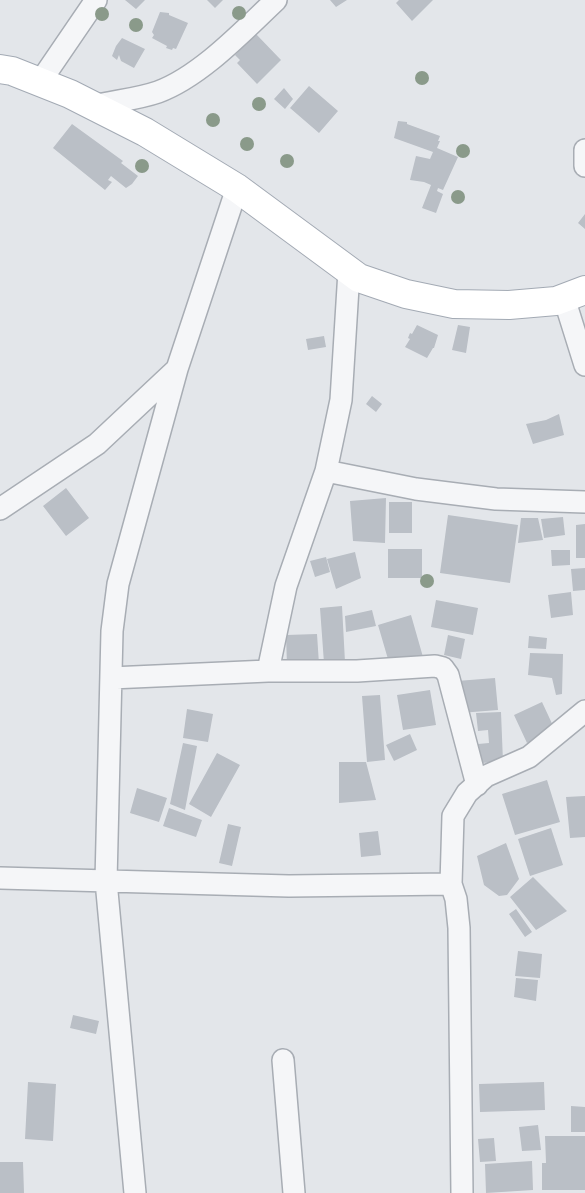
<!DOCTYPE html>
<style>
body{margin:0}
canvas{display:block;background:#e3e6ea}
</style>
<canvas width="585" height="1193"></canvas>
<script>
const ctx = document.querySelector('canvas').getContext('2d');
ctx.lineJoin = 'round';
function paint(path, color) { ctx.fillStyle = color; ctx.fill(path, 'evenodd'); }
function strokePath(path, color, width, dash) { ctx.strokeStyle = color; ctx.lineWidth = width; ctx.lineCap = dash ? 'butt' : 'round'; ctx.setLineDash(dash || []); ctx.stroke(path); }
paint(new Path2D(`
 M125 0H145L136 9Z
 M207 0H223L215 8Z
 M330 0H347L336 7Z
 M399 0H433L412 21 396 3Z
 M160 12 169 13V15L188 23 176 49 173 48 172 50 166 48 167 46 152 38 154 35 152 32Z
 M256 34 281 60 257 84 237 63 240 60 235 55Z
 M122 38 145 49 134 68 121 61 119 55 117 60 112 56 116 46Z
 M309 86 338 111 319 133 290 108Z
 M284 88 293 99 285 109 274 99Z
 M398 121 407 122V124L440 136 438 141H440L437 148 458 157 443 190 438 188 437 191 443 194 436 213 422 208 431 185 424 182 410 180 416 156 430 159 433 152 394 138Z
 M72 124 123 161 121 163 138 176 132 184 126 188 111 176 108 180 112 182 105 190 53 148Z
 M585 214V229L578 223Z
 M417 325 438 335 434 348H433L427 358 405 347 410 339 408 338 410 333 412 334Z
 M458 325 470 327 466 353 452 350Z
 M324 336 326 347 308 350 306 339Z
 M372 396 382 404 376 412 366 404Z
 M559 414 564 435 533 444 526 424 546 420Z
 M66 488 89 518 66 536 43 506Z
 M386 498 385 543 353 541 350 501Z
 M389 502H412V533H389Z
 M448 515 518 525 510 583 440 573Z
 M563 517 565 535 544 538 541 519Z
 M521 518H538L543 540 518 543Z
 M585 524V558H576V525Z
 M388 549H422V578H388Z
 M551 550H570V565L552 566Z
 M355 552 361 578 336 589 327 559Z
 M326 557 330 572 315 577 310 561Z
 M585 568V590L573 591 571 569Z
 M571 592 573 615 551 618 548 595Z
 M436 600 478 608 473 635 431 627Z
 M342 606 345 662 324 663 320 608Z
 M372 610 376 626 346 632 345 616Z
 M411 615 423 657 390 666 378 625Z
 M317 634 319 664 287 666 286 635Z
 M448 635 465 639 461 659 444 655Z
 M529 636 547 638 546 649 528 648Z
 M530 653 563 654 562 694 556 695 552 678 528 675Z
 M495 678 498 710 460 713 457 681Z
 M430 690 436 725 403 730 397 695Z
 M380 695 385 760 367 762 362 696Z
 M542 702 555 730 527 743 514 715Z
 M187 709 213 714 208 742 183 738Z
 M501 712 503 762 479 763 478 744 489 743 488 730 478 731 476 713Z
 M410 734 417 750 394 761 386 745Z
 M183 743 197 746 185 810 170 804Z
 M217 753 240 765 211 817 189 804Z
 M339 762H366L376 800 339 803Z
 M547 780 560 822 515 835 502 794Z
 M137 788 167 798 159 822 130 813Z
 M585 796V837L570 838 566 797Z
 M169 808 202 820 196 837 163 826Z
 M228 824 241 827 232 866 219 863Z
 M551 828 563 865 530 876 518 839Z
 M378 831 381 855 361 857 359 833Z
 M506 843 519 879 507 895 499 896 484 885 477 856Z
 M533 877 567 911 536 930 510 897Z
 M516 909 532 932 525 937 509 914Z
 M518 951 542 954 540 978 515 976Z
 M516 978 538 980 536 1001 514 997Z
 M73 1015 99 1021 96 1034 70 1028Z
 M28 1082 56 1084 53 1141 25 1139Z
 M544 1082 545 1110 480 1112 479 1084Z
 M571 1106 585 1107V1132H571Z
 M538 1125 541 1150 522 1151 519 1127Z
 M545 1136H585V1190H542V1163H546Z
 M494 1138 496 1161 480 1162 478 1139Z
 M532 1161 533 1190 486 1193 485 1164Z
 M0 1162H23L24 1193H0Z`), '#babfc6');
const minor = new Path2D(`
 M40 82 96 0
 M94 106C115 101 138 99 158 92 201 76 243 31 276 0
 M585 150V166
 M349 271 341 400 326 471 416 489 496 499 585 502
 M564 298 585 365
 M0 509 97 444 177 369
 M268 671H357L435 666 443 668 448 675 477 785
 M111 678 268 671 286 586 326 471
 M0 878 289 886 451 884
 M283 1060 294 1193
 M135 1193 106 881 112 631 118 584 177 369 237 188
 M462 1193 459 928 456 899 451 884 453 816 467 793 486 776 529 757 585 711`);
const primary = new Path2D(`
 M0 69 12 71 70 94 145 132 237 188 359 278 406 294 454 304 509 305 556 301 585 290`);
strokePath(minor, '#a8adb4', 24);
strokePath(primary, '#a3aab4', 30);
strokePath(minor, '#f5f6f8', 21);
strokePath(primary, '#fff', 28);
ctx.fillStyle = '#8a9a8a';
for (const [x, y] of [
 [239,13],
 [102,14],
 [136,25],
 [422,78],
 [259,104],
 [213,120],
 [247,144],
 [463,151],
 [287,161],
 [142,166],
 [458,197],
 [427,581]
]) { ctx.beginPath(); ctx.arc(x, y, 7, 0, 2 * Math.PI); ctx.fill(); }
</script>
